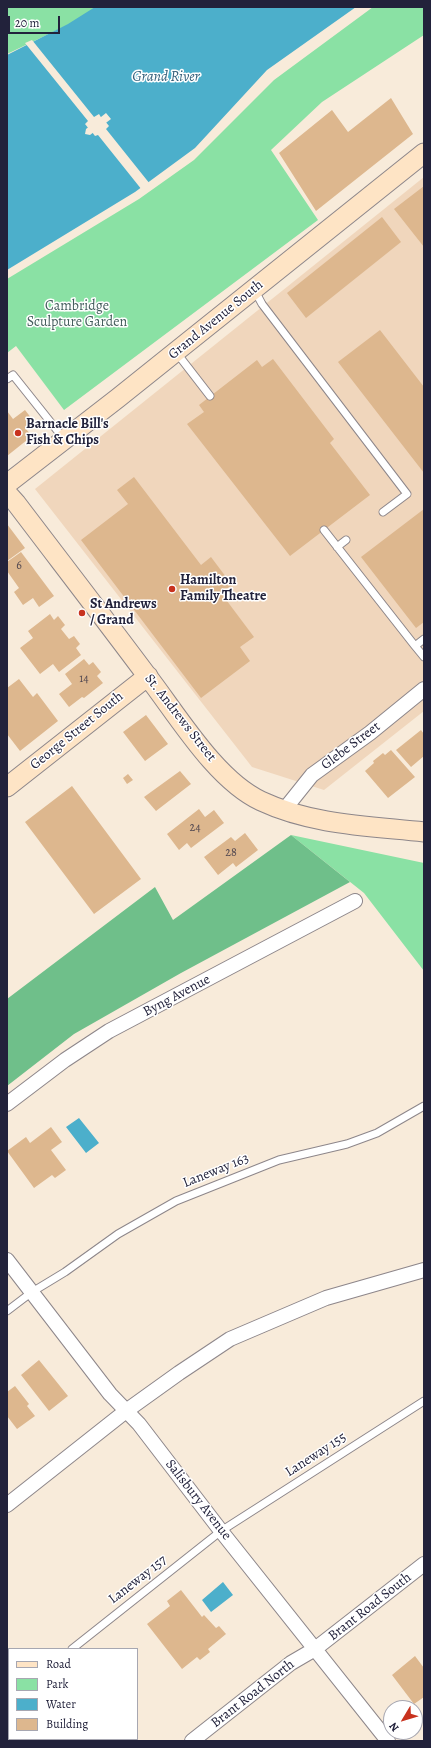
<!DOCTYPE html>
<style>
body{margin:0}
#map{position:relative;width:431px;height:1748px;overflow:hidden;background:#f8ebda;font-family:Alegreya,serif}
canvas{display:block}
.frame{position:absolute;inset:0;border:8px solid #22223b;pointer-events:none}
.legend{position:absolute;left:8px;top:1648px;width:130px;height:92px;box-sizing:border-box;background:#fff;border:1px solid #a7a7b1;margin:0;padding:5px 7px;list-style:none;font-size:12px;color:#22223b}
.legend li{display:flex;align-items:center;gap:8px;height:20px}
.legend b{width:20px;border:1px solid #a7a7b1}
.north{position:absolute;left:383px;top:1700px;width:40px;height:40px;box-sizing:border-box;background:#fff;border:1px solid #a7a7b1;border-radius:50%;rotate:232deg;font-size:11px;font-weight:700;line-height:16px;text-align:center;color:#22223b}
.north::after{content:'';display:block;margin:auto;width:14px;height:18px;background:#c8321e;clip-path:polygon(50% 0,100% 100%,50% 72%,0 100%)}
.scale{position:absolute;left:8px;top:16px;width:52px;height:18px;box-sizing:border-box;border:2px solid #22223b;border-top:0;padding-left:5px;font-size:12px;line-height:14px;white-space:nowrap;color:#22223b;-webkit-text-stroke:3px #fff;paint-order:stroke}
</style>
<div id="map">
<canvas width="431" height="1748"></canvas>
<div class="frame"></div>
<ul class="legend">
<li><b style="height:5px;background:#fee4c5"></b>Road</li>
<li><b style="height:11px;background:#8ae1a4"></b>Park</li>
<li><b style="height:11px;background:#4cafcb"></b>Water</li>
<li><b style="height:11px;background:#ddb78e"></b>Building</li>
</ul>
<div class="north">N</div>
<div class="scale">20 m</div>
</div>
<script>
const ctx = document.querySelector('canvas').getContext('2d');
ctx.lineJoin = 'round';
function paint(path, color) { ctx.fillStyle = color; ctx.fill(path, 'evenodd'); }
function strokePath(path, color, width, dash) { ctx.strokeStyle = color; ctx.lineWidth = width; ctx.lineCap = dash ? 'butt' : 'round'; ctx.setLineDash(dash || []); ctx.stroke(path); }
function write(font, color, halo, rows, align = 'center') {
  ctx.font = font + ' Alegreya,serif'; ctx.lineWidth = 3; ctx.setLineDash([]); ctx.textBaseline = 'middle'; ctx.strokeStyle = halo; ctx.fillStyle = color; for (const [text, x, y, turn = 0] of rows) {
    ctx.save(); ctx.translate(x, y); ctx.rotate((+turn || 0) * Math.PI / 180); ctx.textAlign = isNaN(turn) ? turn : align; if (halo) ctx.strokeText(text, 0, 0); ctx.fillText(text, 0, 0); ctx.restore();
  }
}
paint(new Path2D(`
 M424 177V711L324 790 252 767 35 489Z`), '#f0d6bc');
paint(new Path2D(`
 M7 7H98L78 20 7 54Z
 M373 7H424V35L322 102 271 150 318 220 64 410 16 346 7 353V279L139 199 194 160 274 80Z
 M291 835 424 863V971L364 893Z`), '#8ae1a4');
paint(new Path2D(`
 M291 835 350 882 181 973 74 1034 7 1086V999L155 887 173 920Z`), '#6fbf8a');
paint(new Path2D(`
 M95 7H356L267 70 195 148 135 192 7 270V55L68 24ZM106 113 111 119 90 135 85 134 86 129Z
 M79 1118 99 1143 86 1153 66 1127Z
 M223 1582 233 1595 211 1612 202 1600Z`), '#4cafcb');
paint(new Path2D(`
 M32 40 94 117 99 114 102 119 89 129 85 124 88 121 25 43Z
 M105 121 109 126 106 129 150 184 142 190 98 135 95 136 92 132Z`), '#f8ebda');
paint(new Path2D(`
 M391 98 413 134 316 211 279 153 332 110 348 132Z
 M424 186V247L394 209Z
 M382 217 401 242 306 318 287 293Z
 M380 330 424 387V473L338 362Z
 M273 359 334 439 330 443 370 495 290 556 187 424 204 412 199 405 257 360 262 367Z
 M25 410 35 423 26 429 32 436 7 456V411L13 419Z
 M134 477 201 565 211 557 232 585 221 593 254 637 240 647 250 661 201 698 81 540 128 504 117 490Z
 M424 509V622L416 628 361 557Z
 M7 524 25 548 7 561Z
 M21 552 54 596 39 607 33 598 23 605 14 592 19 588 7 571V562Z
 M50 614 54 620 58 616 65 625 61 629 69 639 74 636 80 644 76 648 81 655 59 672 53 664 40 674 20 648 33 638 28 631Z
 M84 659 89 665 93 662 101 672 97 676 103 683 84 698 82 697 69 707 59 694 72 684 65 674Z
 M19 679 33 697 37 693 58 721 20 751 7 734V688Z
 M146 715 168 744 145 761 123 732Z
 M421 730 424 734V756L411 767 396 750Z
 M391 750 415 777 388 798 365 771 374 763 373 761 383 753 385 755Z
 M180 771 191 784 156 811 144 797Z
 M128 774 133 780 127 784 123 778Z
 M72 786 141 879 94 914 25 822Z
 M199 809 205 817 214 810 224 823 191 848 187 843 179 850 167 834Z
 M245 833 258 850 236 867 233 863 218 875 204 857 231 837 235 841Z
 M51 1127 62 1142 51 1150 66 1170 55 1178 52 1175 34 1188 7 1151 26 1137 30 1143Z
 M39 1360 68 1396 49 1411 21 1375Z
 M15 1386 29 1404 27 1406 35 1416 17 1429 7 1416V1392Z
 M181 1590 202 1617 204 1615 216 1628 219 1626 226 1634 208 1649 210 1652 200 1660 197 1657 182 1669 147 1624 170 1606 167 1601Z
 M415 1656 424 1668V1697L414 1704 392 1675Z`), '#ddb78e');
const service = new Path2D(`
 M254 289 262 304 407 494 383 512
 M176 352 210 396
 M7 379 13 375 64 439
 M324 530 415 646
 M337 547 346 540
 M424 639 415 646 424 657
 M7 1311 32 1292 65 1272 118 1234 176 1201 279 1160 347 1144 377 1133 424 1106
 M72 1649 221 1531 424 1401
 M7 1700 9 1699`);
const minor = new Path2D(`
 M284 810 312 775 370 733 424 689
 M7 1104 65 1060 109 1031 355 901
 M7 1260 110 1394 139 1424 221 1531 388 1741
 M7 1505 126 1411 179 1373 230 1339 326 1298 424 1270
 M192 1741 291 1663 315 1649 424 1564`);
const secondary = new Path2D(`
 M7 484 118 398 424 153
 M7 493 16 503C60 561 104 618 148 677 178 716 216 780 261 801 312 825 369 826 424 832
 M7 787 148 676`);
strokePath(service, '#8d868a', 9);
strokePath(minor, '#8d868a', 16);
strokePath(secondary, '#8d868a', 21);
strokePath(service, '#fff', 7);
strokePath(minor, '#fff', 14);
strokePath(secondary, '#fee4c5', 19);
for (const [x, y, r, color] of [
 [18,433,4,"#c8321e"],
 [172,589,4,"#c8321e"],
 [82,613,4,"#c8321e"]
]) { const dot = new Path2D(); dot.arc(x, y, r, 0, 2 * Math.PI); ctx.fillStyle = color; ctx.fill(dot); strokePath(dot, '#fff', 1.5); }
write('12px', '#514750', null, [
 ["6",19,566],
 ["14",84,679],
 ["24",195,828],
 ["28",231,853]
]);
write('14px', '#415b5a', '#fff', [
 ["Cambridge",77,307],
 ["Sculpture Garden",77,323]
]);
write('14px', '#22223b', '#fff', [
 ["Grand Avenue South",216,320,-39],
 ["St. Andrews Street",180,718,52],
 ["George Street South",77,731,-39],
 ["Glebe Street",351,746,-37],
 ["Byng Avenue",177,996,-28],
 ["Laneway 163",216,1171,-22],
 ["Laneway 155",316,1455,-33],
 ["Salisbury Avenue",198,1500,52],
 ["Laneway 157",138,1580,-38],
 ["Brant Road South",370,1607,-38],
 ["Brant Road North",253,1694,-38]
]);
write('bold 14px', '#22223b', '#fff', [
 ["Barnacle Bill's",26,425],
 ["Fish & Chips",26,441],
 ["Hamilton",180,581],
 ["Family Theatre",180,597],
 ["St Andrews",90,605],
 ["/ Grand",90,621]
], 'left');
write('italic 15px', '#35617c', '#fff', [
 ["Grand River",166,77]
]);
</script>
